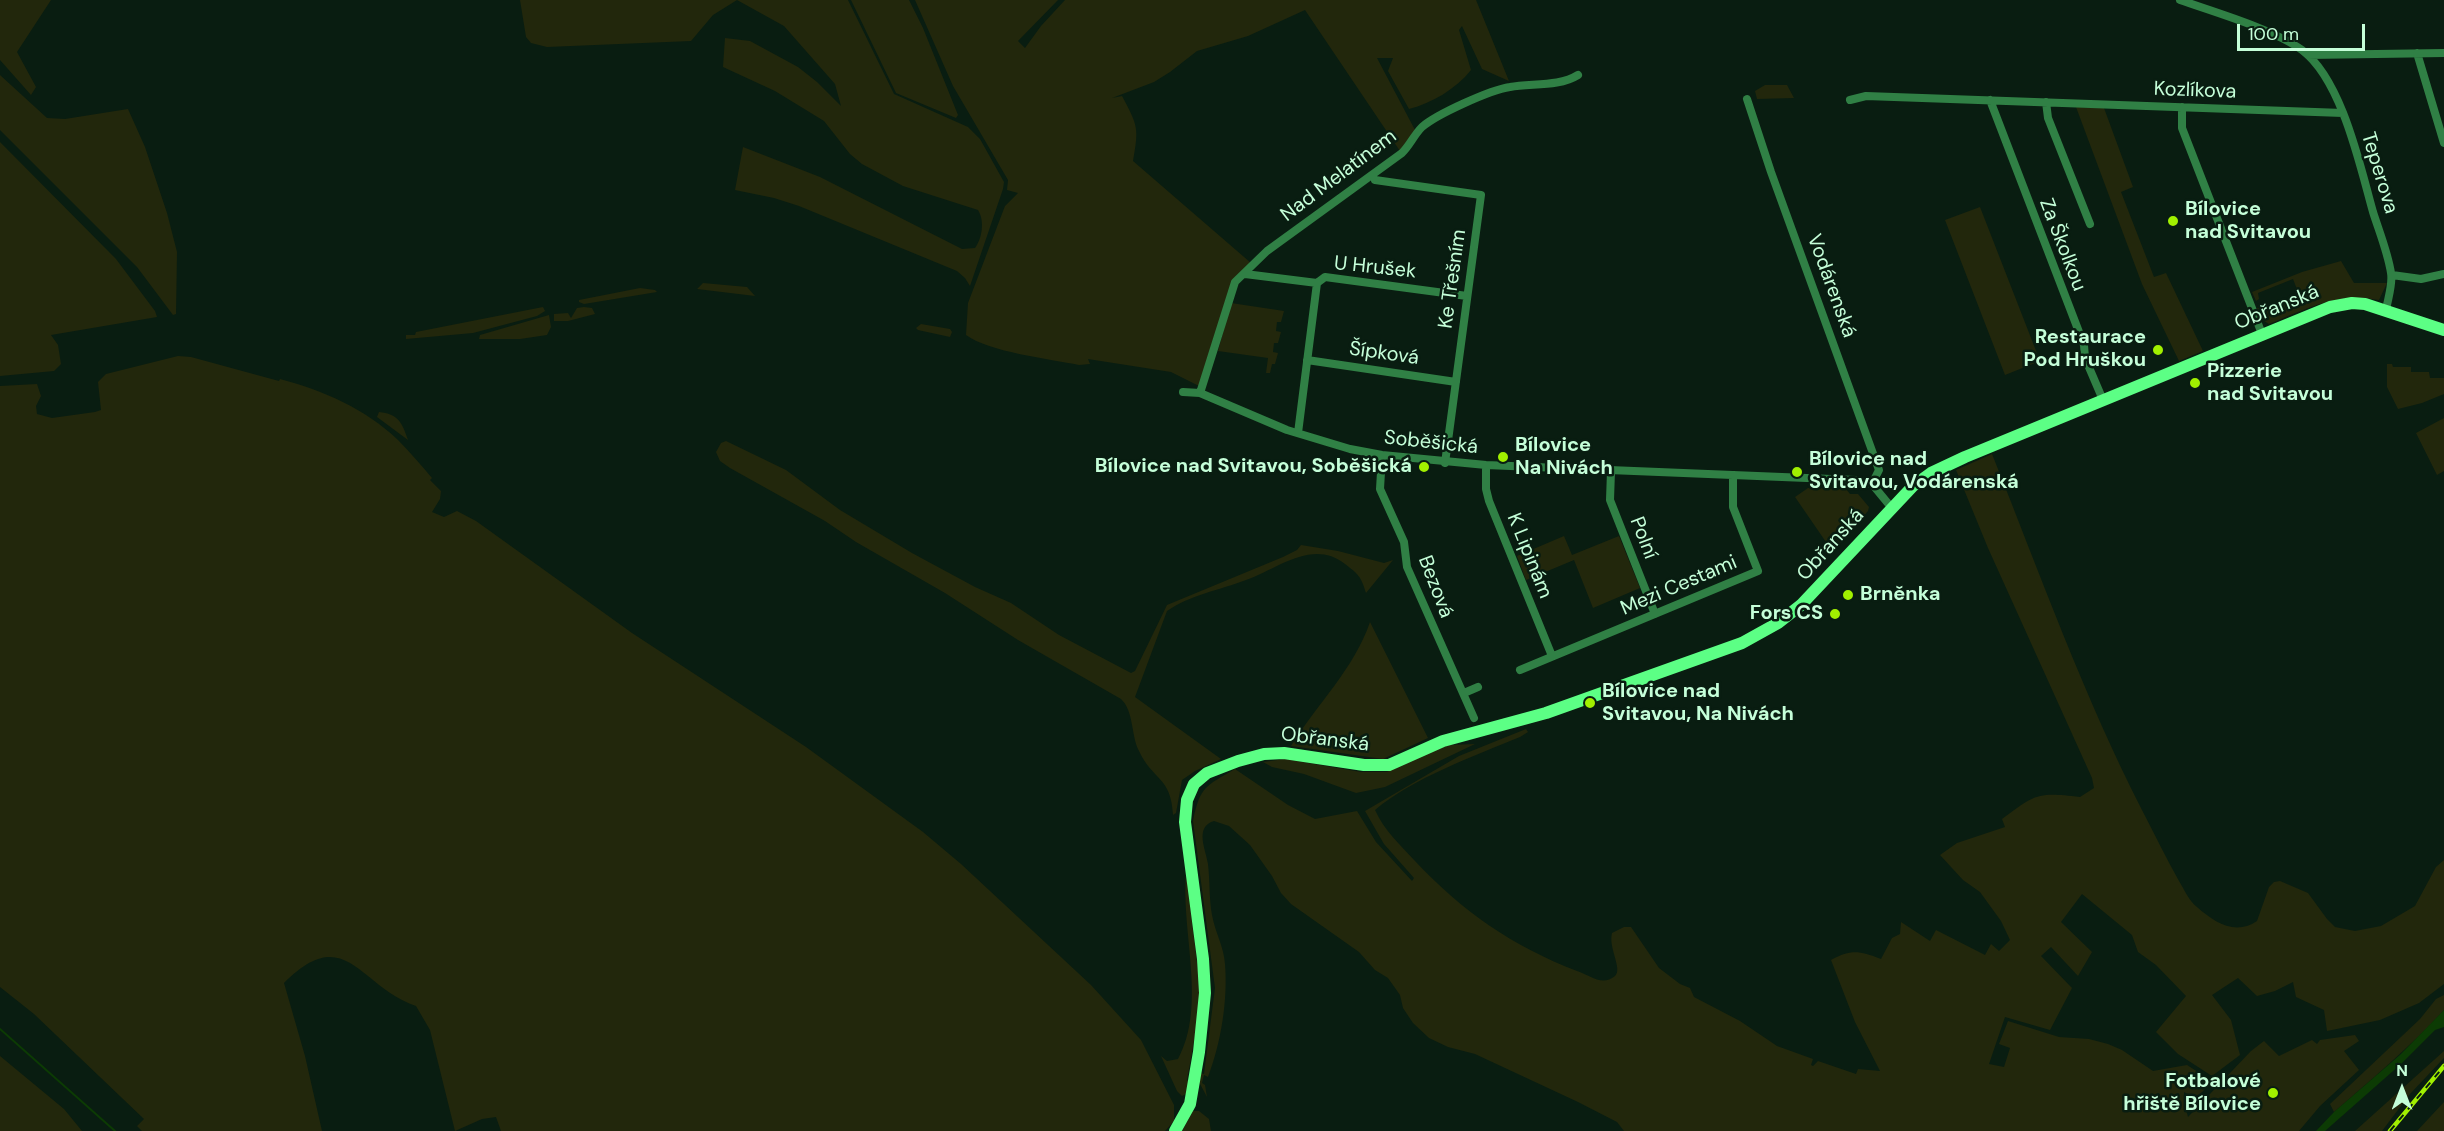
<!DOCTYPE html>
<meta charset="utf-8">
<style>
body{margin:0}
#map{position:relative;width:2444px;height:1131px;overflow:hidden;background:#091d11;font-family:"DM Sans",sans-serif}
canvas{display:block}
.north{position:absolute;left:2372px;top:1059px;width:60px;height:60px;-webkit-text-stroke:4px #091d11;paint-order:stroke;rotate:0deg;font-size:16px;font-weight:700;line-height:24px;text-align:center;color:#c5ffd9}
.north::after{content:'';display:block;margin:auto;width:21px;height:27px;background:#c5ffd9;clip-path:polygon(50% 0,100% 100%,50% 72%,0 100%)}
.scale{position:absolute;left:2237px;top:24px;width:128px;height:27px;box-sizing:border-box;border:3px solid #c5ffd9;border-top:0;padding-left:8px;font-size:18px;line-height:21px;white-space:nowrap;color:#c5ffd9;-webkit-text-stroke:4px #091d11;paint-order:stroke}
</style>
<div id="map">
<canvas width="2444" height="1131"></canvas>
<div class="north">N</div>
<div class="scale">100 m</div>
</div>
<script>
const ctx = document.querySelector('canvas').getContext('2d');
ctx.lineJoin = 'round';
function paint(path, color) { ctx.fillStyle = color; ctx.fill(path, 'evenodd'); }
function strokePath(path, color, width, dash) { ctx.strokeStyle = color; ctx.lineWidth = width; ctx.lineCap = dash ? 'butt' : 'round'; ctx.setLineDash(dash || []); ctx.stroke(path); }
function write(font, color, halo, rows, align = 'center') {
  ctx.font = font + ' "DM Sans",sans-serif'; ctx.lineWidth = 5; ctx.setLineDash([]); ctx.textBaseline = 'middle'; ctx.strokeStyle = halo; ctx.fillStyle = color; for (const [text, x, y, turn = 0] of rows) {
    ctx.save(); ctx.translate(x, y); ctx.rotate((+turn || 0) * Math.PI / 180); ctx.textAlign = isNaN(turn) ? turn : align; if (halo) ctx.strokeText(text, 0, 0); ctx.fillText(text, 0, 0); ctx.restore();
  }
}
paint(new Path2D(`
 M0 0H51L17 52 36 87 31 95 0 60Z
 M520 0H737L713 15 691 41 547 47 531 43 526 37Z
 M737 0H848L894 94 968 127 980 139 1004 182 1003 189 970 286 965 278 957 271 799 206 774 198 735 190 743 147 820 177 962 249 975 248C982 239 985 221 978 210L903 186 862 164 850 154 824 121 775 91 723 67 725 38 750 41 798 67 817 82 841 106 835 84 784 26Z
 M851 0H909L923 28 958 115 956 118 896 93Z
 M915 0H1058L1018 41 1025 48 1041 26 1065 0H1476L1509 81 1482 69 1462 26 1459 30 1471 70C1456 89 1432 103 1409 109L1388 71 1393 58H1377L1415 130 1400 151 1305 10 1248 36 1197 51 1170 72 1154 82 1112 98 1122 96C1138 126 1139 128 1133 161L1251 263 1233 282 1199 386 1171 372 1088 359 1090 364 1079 365C1050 359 989 352 966 335L968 303 1005 206 1018 193 1007 190 1008 180 953 86Z
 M0 75 47 118 65 119 128 109 145 147 167 213 177 252 176 314 173 315 137 267 0 130Z
 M1765 85H1787L1794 98 1757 99 1755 91Z
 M2076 107 2104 108 2133 187 2121 192 2154 277 2166 273 2203 351 2179 361 2142 284Z
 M0 142 116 259 155 311 157 317 51 335 58 345 61 364 54 371 0 376Z
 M1980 207 2040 361 2005 375 1945 220Z
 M2341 261 2354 283H2387L2379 300C2337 292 2306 309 2269 324L2261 319 2257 308 2262 306 2265 312 2300 297 2293 279 2258 293 2259 299 2256 301 2252 292 2302 272Z
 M703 283 747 287 755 296 697 289Z
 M640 288 655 290 657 292 584 304 579 302V300Z
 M1231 303 1284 311 1281 322H1277L1276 331 1281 332 1278 343H1274L1273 352 1278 353 1275 364H1272L1270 373H1266L1268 358 1218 351Z
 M543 307 545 311 537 316 473 333 406 339V335H415L416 332Z
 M584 307 592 308 595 314 568 321H554V314L568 313 571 318 577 308Z
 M549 315 551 327 547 335 520 339H479L480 335Z
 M921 324 950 329 952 332 950 337 918 330 916 328Z
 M178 356 191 357 279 381 280 379C322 390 366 409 398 440 410 452 421 465 432 478L430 480 441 491 440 499 432 512 444 517 457 511 476 521 632 633 806 747 923 832 961 864 1091 985 1141 1040 1174 1105V1121L1165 1131H501L496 1117 482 1119 455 1131 430 1030 416 1006C359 987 346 921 284 983L305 1056 322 1131H142L137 1126 144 1119 34 1014 0 987V386L37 384 41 396 36 406 37 414 52 418 95 412 101 410 98 382 106 374Z
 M2387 364H2392L2393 367H2411V372H2429L2430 378H2444V394L2422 403 2398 409 2387 387Z
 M379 412C398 414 402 422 408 440L377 417Z
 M2444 418V471L2437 475 2416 433Z
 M726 441 786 470 840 510 912 553 975 587 1011 603 1059 635 1131 673 1135 671 1167 605 1283 557 1297 550 1301 545 1338 551 1384 563 1393 560 1366 593C1361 576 1358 574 1345 564 1313 538 1277 569 1246 580 1220 590 1190 595 1167 611L1135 697 1221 759 1195 771 1182 780 1176 813 1173 815C1171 776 1153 781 1139 751 1131 736 1134 711 1121 699L1018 640 945 593 856 542 825 521 730 468 720 461 716 452 721 443Z
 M1992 454C2040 574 2084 697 2143 812 2155 835 2166 858 2179 881 2184 889 2189 901 2197 907 2214 922 2235 936 2257 921L2269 887 2274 882 2280 881 2308 893 2327 919 2335 927 2355 931 2381 926 2415 906 2436 867 2444 860V984L2419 1003 2380 1020 2327 1031 2324 1010 2296 997 2293 982 2275 991 2257 996 2238 978 2212 995 2231 1020 2240 1055 2212 1076 2178 1054 2156 1032 2186 996 2156 965 2138 952 2132 935 2082 894 2061 922 2092 952 2078 976 2051 947 2041 956 2072 988 2050 1030 2005 1017 1989 1064 2004 1067 2010 1048 1999 1044 2008 1021 2059 1037 2089 1039 2108 1044 2122 1050 2153 1071 2187 1065 2212 1081 2196 1099 2184 1092V1102L2188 1117 2251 1051 2264 1041 2279 1056 2312 1040 2317 1044 2320 1040 2355 1035 2359 1041 2344 1051 2359 1070 2320 1106 2299 1131H1624L1617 1122 1578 1102 1475 1054 1448 1047 1429 1038 1413 1023 1403 1008 1400 995 1388 978 1375 970 1359 952 1291 904 1281 893 1272 876 1250 845 1229 826 1214 821C1194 827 1206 850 1208 864 1210 881 1209 898 1212 915 1215 932 1224 947 1225 964 1228 1000 1221 1043 1208 1077L1204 1075 1202 1083 1205 1085 1207 1097 1199 1082 1200 1073 1204 1074 1205 1066 1215 988 1193 821C1200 786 1206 786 1235 769L1288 805 1315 819 1357 811 1376 842 1412 881 1414 878 1384 844 1365 811 1459 756 1526 729 1528 732 1520 737C1474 756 1413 778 1375 810 1384 830 1400 845 1415 861 1462 911 1512 946 1577 971 1590 975 1602 987 1615 976 1623 969 1608 948 1612 933L1624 927H1631L1659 968 1680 984 1690 988 1694 997 1740 1021 1777 1046 1813 1059 1811 1065 1813 1066 1818 1061 1856 1074 1858 1069 1880 1071 1855 1022 1831 960C1852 949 1859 951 1881 959L1892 938 1900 934 1901 922 1930 941 1936 930 1985 955 1991 944 1999 951 2010 940 2001 921 1980 892 1963 880 1940 855 1957 843 2005 827 2002 819C2036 794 2037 792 2080 797L2094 788 2092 778 1988 548 1956 470Z
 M1808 488 1846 489 1850 494H1858L1869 507 1868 511 1836 548H1832L1828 545 1795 497Z
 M1564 536 1572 555 1619 536 1640 588 1593 608 1574 560 1526 580 1517 556Z
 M1370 622 1428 738 1383 759 1291 746C1317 704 1354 669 1370 622Z
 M1475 744 1385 787 1356 793 1304 774 1272 767 1263 762 1285 759 1361 772H1387L1418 756 1449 745Z
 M1186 874 1199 978V1013L1187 1080 1189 1081 1186 1094 1182 1096 1177 1091 1161 1056 1167 1061 1178 1059C1207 1006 1181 932 1186 874Z
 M2444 995V1010C2410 1047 2372 1079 2334 1112L2330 1104 2420 1019 2436 999Z
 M2444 1051V1058L2410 1094 2382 1131H2355Z
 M0 1056 64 1109 82 1131H0Z
 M2444 1102V1131H2417Z
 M1193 1111H1199L1209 1119 1211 1131H1182Z`), '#22270c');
paint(new Path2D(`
 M2444 1010V1027L2435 1030 2401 1064 2325 1131H2316L2334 1112 2401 1054Z`), '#0c3b04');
strokePath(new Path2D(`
 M0 1029 115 1131`), '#0c3b04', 2);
strokePath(new Path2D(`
 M2180 0C2214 12 2273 29 2302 50 2342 80 2360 166 2373 212 2379 231 2388 253 2391 273 2393 284 2388 298 2386 310
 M2417 53 2444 143
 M2308 55 2444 53
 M1747 99 1771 172 1879 470 1872 484
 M1850 100 1866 96 2343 113
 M1990 100 2084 345 2085 358 2103 400
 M2046 102 2048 118 2090 224
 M2182 107V128L2262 334
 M1375 180 1481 195 1445 463
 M1245 274 1317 283 1325 277 1467 296
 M2392 275 2421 279 2444 274
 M1307 360 1456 382
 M1183 392 1200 393 1287 430 1350 449 1382 455 1486 465 1856 480 1872 484 1891 507
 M1200 393 1235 282 1267 251 1402 153C1410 145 1414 135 1422 127 1437 114 1490 90 1510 87 1531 83 1559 87 1578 75
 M1298 433 1317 283
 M1382 455 1380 489 1404 542 1407 567 1474 718
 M1486 465V489L1489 501 1552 656
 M1611 471 1610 500 1655 614
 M1520 670 1758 571 1733 507V475
 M1464 693 1478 687`), '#308045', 8);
strokePath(new Path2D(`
 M1175 1131 1190 1104 1199 1052 1205 993 1203 959 1185 822 1187 800 1194 784 1207 773 1238 761 1264 754 1284 753 1364 765H1389L1443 741 1546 713 1742 643 1778 623 1801 605 1913 486 1931 473 1965 457 2330 307 2352 303 2365 304 2444 330`), '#5cff85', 12);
const rail = new Path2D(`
 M2390 1131 2444 1066`);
strokePath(rail, '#a1f000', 4.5);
strokePath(rail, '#091d11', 2, [7]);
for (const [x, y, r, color] of [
 [2173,221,6,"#a1f000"],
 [2158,350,6,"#a1f000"],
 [2195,383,6,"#a1f000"],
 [1503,457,6,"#a1f000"],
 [1424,467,6,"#a1f000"],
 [1797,472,6,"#a1f000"],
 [1848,595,6,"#a1f000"],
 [1835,614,6,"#a1f000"],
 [1590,703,6,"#a1f000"],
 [2273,1093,6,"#a1f000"]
]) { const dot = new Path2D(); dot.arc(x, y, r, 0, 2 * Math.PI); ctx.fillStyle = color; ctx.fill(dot); strokePath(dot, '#091d11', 2); }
write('20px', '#c5ffd9', '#091d11', [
 ["Kozlíkova",2195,91,2],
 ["Teperova",2379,173,73],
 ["Nad Melatínem",1339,176,-37],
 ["Za Školkou",2062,245,69],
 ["U Hrušek",1375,268,6],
 ["Ke Třešním",1453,279,-82],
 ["Vodárenská",1831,286,70],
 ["Obřanská",2277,308,-22],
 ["Šípková",1384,354,8],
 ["Soběšická",1431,443,6],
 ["Polní",1643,538,69],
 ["Obřanská",1831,545,-48],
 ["K Lipinám",1529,556,68],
 ["Mezi Cestami",1679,586,-23],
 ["Bezová",1435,587,69],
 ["Obřanská",1325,740,7]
]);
write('bold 20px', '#c5ffd9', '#091d11', [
 ["Bílovice",2185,210],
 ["nad Svitavou",2185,233],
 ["Restaurace",2146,338,"right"],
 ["Pod Hruškou",2146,361,"right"],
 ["Pizzerie",2207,372],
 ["nad Svitavou",2207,395],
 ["Bílovice",1515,446],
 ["Na Nivách",1515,469],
 ["Bílovice nad",1809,460],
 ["Svitavou, Vodárenská",1809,483],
 ["Bílovice nad Svitavou, Soběšická",1412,467,"right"],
 ["Brněnka",1860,595],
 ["Fors CS",1823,614,"right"],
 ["Bílovice nad",1602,692],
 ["Svitavou, Na Nivách",1602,715],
 ["Fotbalové",2261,1082,"right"],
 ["hřiště Bílovice",2261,1105,"right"]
], 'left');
</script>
